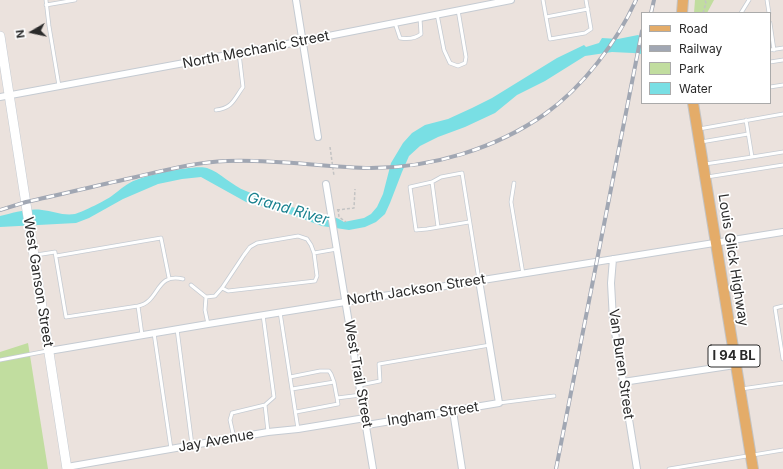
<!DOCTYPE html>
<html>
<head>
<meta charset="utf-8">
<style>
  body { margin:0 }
  #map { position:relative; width:783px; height:469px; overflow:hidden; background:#ebe2dd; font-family:Inter,sans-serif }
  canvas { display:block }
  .legend { position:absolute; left:641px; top:12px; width:130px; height:92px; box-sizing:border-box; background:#fff; border:1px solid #aaa; margin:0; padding:5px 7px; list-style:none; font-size:12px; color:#2a2a2a }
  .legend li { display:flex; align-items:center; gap:8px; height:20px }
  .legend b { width:20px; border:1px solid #aaa }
  .north { position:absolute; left:12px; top:12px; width:40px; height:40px; -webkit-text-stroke:3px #fff; paint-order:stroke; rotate:261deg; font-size:11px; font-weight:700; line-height:16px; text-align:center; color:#2a2a2a }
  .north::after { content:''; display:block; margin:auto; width:14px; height:18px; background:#2a2a2a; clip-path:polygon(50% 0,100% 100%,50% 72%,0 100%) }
</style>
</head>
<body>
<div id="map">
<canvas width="783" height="469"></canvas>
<ul class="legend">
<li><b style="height:5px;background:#e4ac69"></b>Road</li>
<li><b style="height:5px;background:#a1a7b3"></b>Railway</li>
<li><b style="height:11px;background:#c1dd9f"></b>Park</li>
<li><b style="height:11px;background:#79dfe4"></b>Water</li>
</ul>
<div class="north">N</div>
</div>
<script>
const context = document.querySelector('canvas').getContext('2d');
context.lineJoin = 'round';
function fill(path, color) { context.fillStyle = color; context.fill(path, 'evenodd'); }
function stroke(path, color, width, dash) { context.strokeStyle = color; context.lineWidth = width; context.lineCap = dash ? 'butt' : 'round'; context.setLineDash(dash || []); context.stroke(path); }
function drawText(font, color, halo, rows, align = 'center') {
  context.font = font + ' Inter,sans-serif'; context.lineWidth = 3.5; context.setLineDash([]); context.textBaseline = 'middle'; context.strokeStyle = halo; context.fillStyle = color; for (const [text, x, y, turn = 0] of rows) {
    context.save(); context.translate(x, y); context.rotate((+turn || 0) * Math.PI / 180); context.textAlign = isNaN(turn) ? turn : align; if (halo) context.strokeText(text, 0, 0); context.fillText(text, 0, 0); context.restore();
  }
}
fill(new Path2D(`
  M 695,0 L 714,0 L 707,13 L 694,13 Z
  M 28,343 L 48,469 L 0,469 L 0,352 Z`), '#c1dd9f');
fill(new Path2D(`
  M 638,35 L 642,37 L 642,54 L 633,53 L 612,52 L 585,56 L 545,81 L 517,95 L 495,113 L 465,127 L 438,137 L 420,146 L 409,156 L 402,172 L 390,203 L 385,214 L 376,222 L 365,227 L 349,230 L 322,226 L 276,209 L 246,202 L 201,177 L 182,179 L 158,184 L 123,199 L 89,218 L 76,223 L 0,227 L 0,216 C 13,213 28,208 42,210 C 53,211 63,216 75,214 C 82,212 107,200 113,195 C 120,190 127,183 136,180 C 147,175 197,164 207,168 C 220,172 232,186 246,191 C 266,200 291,207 313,213 C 323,215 336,216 344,222 L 364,218 L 371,214 L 377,207 L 383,194 L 391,163 L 403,143 L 412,133 L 425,125 L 448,119 L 472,108 L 492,98 L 557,58 L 584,45 L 586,47 L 599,43 L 602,38 L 618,39 Z`), '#79dfe4');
const lane = new Path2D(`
  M 46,0 L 49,26 L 59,86
  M 543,0 L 546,17
  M 586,0 L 591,29 L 585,33 L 550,39 L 546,17 L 588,9
  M 767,0 L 769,13
  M 46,5 L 75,0
  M 741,13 L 749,0
  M 437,14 L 444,50 L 450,63 L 458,66 L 465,63 L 466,57 L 458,10
  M 395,23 L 400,38 C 407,39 415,39 421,34 L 420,18
  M 770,23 L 774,50
  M 770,50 L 783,48
  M 770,62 L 783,60
  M 770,87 L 783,85
  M 216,110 C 233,108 234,99 243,87 L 239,53
  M 699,129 L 783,114
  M 701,142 L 748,134
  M 752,157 L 783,152
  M 705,164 L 752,157 L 746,120
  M 707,177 L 783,165
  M 432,182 L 438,227
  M 514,183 L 511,202 L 523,274
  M 469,222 L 427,229 L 416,230 L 410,187 L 432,182 L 441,177 L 462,173 L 479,280
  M 36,255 L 55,252 L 66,317 L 138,306 L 142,335
  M 56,256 L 161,238 L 169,278
  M 191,285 L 206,297 L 215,296 L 222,288 L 244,255 L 250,247 L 257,243 L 298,236 L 307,239 L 311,245 L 314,253 L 337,249
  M 222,288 L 228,291 L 315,281 L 317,276 L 314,253
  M 206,297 L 205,310 L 208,324
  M 138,306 C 160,302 155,272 183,279
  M 783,306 L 775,308 L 783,359
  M 280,312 L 298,429
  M 263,315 L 274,397 L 265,405 L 268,432
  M 177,329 L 192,445
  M 154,333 L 171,449
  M 0,360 L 47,351
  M 290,377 L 320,371 L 329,371 L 331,374 L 334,382
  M 360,385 L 380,381 L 379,364 L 490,345
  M 292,389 L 334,382 L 337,398
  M 741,389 L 783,383
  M 499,403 L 554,396
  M 296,412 L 338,404 L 337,398 L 361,395
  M 234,438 L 230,420 L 232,413 L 265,405
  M 669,469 L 783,450`);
const street = new Path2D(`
  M 296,0 L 318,137
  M 0,97 L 303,41 L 511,0
  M 326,184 L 373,469
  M 613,259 L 611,283 L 613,320 L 637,469
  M 49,351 L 208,324 L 783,232
  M 623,382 L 735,365
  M 453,411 L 462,469
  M 367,425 L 499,403 L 479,280
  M 67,467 L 268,432 L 298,429 L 365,418`);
const secondary = new Path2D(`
  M 0,36 L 67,469`);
const primary = new Path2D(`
  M 682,13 L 683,0
  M 693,103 L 753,469`);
stroke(lane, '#c5cbd2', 4.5);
stroke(street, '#c5cbd2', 8);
stroke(secondary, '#c5cbd2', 10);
stroke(primary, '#c3c3c3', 12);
stroke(new Path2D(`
  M 703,13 L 706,3 L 705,0
  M 330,147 L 334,176
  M 338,209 L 339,217 L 346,222
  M 337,210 L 354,208 L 355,189`), '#c3c3c3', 1.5, [3, 2]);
stroke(lane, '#fff', 3);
stroke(street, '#fff', 6);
stroke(secondary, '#fff', 9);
stroke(primary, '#e4ac69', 10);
const rail = new Path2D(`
  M 651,13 L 654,0
  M 0,210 L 26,202 C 63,194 99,185 136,177 C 166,170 196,162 227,161 C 275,159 323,167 371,168 C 431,168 495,149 545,114 C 583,87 617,42 636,0
  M 556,469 L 642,31`);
stroke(rail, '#a1a7b3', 4);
stroke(rail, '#fff', 2.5, [8]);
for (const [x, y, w] of [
  [734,356,52]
]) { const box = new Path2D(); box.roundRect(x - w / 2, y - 11, w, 22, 3); context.fillStyle = '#fff'; context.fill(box); stroke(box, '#2a2a2a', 1); }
drawText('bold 13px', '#2a2a2a', null, [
  ["I 94 BL",734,356]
]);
drawText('14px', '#2a2a2a', '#fff', [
  ["North Mechanic Street",256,50,-11],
  ["Louis Glick Highway",733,260,81],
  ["West Ganson Street",38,282,81],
  ["North Jackson Street",416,290,-9],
  ["Van Buren Street",621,364,82],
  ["West Trail Street",358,374,80],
  ["Ingham Street",433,414,-9],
  ["Jay Avenue",216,441,-10]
]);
drawText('italic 15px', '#19818f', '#fff', [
  ["Grand River",288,209,16]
]);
</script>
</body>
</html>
